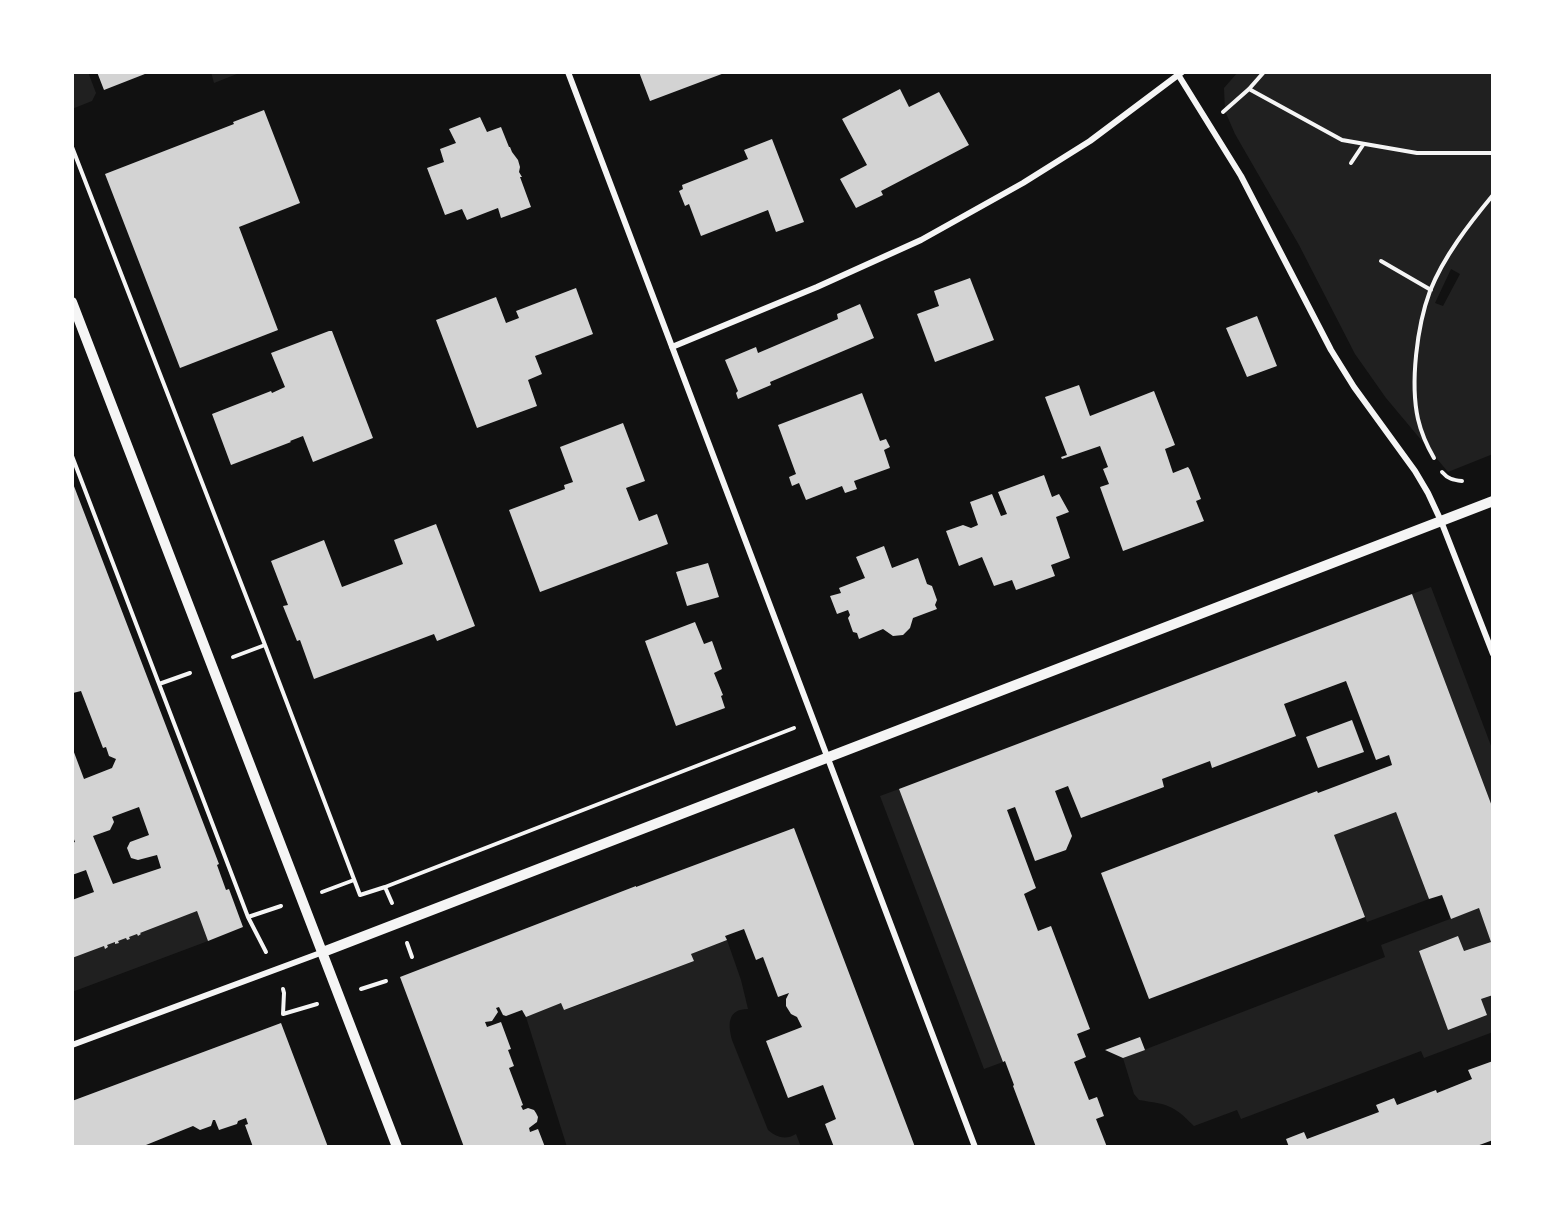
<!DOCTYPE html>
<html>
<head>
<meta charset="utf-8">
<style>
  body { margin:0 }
  #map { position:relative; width:1565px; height:1219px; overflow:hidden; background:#111; font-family:"Golos Text",sans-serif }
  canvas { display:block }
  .frame { position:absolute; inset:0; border:74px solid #fff; pointer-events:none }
</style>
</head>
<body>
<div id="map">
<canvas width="1565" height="1219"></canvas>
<div class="frame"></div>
</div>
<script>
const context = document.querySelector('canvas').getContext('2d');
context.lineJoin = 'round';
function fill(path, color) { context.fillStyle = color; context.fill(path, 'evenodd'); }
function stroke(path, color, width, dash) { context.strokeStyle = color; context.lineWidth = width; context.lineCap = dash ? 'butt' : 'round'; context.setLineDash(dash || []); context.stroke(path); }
fill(new Path2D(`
  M 72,72 L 88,72 L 96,93 L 92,101 L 72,109 Z
  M 211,72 L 242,72 L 214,83 Z
  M 1238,72 L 1493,72 L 1493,454 L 1448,472 L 1386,398 L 1355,354 L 1299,245 L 1235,134 L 1225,111 L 1224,88 ZM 1451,269 L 1460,274 L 1443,306 L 1435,303 Z
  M 1431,587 L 1493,751 L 1493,809 L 1412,594 Z
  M 899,789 L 1003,1062 L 984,1069 L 880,796 Z
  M 1396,812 L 1429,899 L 1367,922 L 1334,835 Z
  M 1479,908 L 1491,942 L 1464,951 L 1458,936 L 1419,951 L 1448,1030 L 1481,999 L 1493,995 L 1493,1032 L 1424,1058 L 1421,1051 L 1241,1119 L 1237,1110 L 1194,1126 C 1172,1104 1169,1105 1139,1100 L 1134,1094 L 1123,1058 L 1385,957 L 1381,945 Z
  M 197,911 L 208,941 L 72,992 L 72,958 L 104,946 L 105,948 L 107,945 L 115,942 L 116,944 L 118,941 L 126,938 L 127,940 L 130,939 L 129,937 L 137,934 L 138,936 L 141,934 L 140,933 Z
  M 727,940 L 741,980 L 748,1009 C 727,1009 728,1025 732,1040 L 768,1130 C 777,1138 786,1140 796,1134 L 801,1147 L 567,1147 L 526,1017 L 561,1003 L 564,1010 L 579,1005 L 694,961 L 691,954 Z`), '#202020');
fill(new Path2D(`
  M 97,72 L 150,72 L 104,90 Z
  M 639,72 L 727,72 L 650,101 Z
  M 900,89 L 909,107 L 939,92 L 969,145 L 881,191 L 883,195 L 856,208 L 840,179 L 867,165 L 842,119 Z
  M 264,110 L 300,203 L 239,227 L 278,330 L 180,368 L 105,174 L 234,124 L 233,122 Z
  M 480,117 L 487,132 L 501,127 L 509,147 L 510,147 L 512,152 L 518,160 L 520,167 L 519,172 L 522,177 L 520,177 L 531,207 L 501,218 L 498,208 L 467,220 L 462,209 L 445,215 L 427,168 L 444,162 L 440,149 L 456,143 L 449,129 Z
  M 772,139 L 804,222 L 776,232 L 768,210 L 701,236 L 689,204 L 685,206 L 679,191 L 683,189 L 682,185 L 748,159 L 744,150 Z
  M 970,278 L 994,340 L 935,362 L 917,314 L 939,306 L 934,291 Z
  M 576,288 L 593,334 L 535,356 L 542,374 L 528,380 L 537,406 L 477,428 L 436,320 L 496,297 L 506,323 L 519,318 L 516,311 Z
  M 860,304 L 874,338 L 770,382 L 771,385 L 738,399 L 736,393 L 738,391 L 725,360 L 756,347 L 758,353 L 838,319 L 837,314 Z
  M 1257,316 L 1277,366 L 1247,377 L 1226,328 Z
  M 329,331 L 332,331 L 373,438 L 313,462 L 303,436 L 290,441 L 291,442 L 231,465 L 212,414 L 271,391 L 272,393 L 285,387 L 271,353 Z
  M 1079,385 L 1090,416 L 1154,391 L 1175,445 L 1165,449 L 1173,473 L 1188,467 L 1190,470 L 1201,499 L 1196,501 L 1204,521 L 1123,551 L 1100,487 L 1109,484 L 1103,469 L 1108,467 L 1100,446 L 1062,459 L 1061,457 L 1067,455 L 1045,397 Z
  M 862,393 L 880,441 L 886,439 L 890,447 L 884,450 L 890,468 L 854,481 L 857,489 L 845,493 L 842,486 L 806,500 L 799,483 L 792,486 L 789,477 L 796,474 L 778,425 Z
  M 623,423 L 645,481 L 626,488 L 639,521 L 657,514 L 668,544 L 540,592 L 509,510 L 565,489 L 564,485 L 573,482 L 560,447 Z
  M 1044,475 L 1052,497 L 1059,494 L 1069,512 L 1056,517 L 1070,558 L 1051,565 L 1055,576 L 1016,590 L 1012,580 L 994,586 L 982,557 L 959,566 L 946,531 L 963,525 L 971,528 L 978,525 L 970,502 L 992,494 L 1001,516 L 1007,514 L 998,492 Z
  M 72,481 L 219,864 L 217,865 L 226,890 L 229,889 L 243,927 L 208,941 L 197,911 L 140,933 L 141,934 L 138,936 L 137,934 L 129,937 L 130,939 L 127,940 L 126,938 L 118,941 L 119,943 L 115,944 L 115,942 L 107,945 L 108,947 L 105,949 L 104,946 L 72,958 L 72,900 L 94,892 L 86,870 L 72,875 L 72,843 L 75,842 L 72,834 L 72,747 L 84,779 L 112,768 L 116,759 L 109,756 L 106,747 L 103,748 L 81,691 L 73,693 L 72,691 L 72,665 L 74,664 L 72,659 ZM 139,807 L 149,835 L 130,842 L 127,848 L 131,858 L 138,860 L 157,855 L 161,868 L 113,884 L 93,836 L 110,830 L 114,822 L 112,817 Z
  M 436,524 L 475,626 L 437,641 L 434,634 L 314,679 L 300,640 L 297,641 L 283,606 L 288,605 L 271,561 L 324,540 L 342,587 L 403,564 L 394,540 Z
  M 884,546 L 892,568 L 918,558 L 927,584 L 932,586 L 937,600 L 935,605 L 937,609 L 913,618 L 910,628 L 903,635 L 893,636 L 883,629 L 859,639 L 857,633 L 853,632 L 848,618 L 850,615 L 848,610 L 837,614 L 830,596 L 841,593 L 839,588 L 865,578 L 856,557 Z
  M 708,563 L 719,597 L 687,606 L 676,572 Z
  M 1412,594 L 1493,809 L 1493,995 L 1481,999 L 1487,1015 L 1448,1030 L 1419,951 L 1458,936 L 1464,951 L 1491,942 L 1479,908 L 1451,919 L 1442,895 L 1429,899 L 1396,812 L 1334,835 L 1365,917 L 1149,999 L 1101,873 L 1317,791 L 1318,793 L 1392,765 L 1389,755 L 1376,760 L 1346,681 L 1284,704 L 1296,736 L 1212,768 L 1210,761 L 1162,779 L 1164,787 L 1081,818 L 1068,786 L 1055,791 L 1072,836 L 1066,850 L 1035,861 L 1015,807 L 1007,810 L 1036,888 L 1024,894 L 1038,931 L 1051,926 L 1090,1029 L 1077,1034 L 1086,1057 L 1074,1062 L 1089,1100 L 1097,1097 L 1104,1116 L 1096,1119 L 1107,1147 L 1036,1147 L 1013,1086 L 1014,1085 L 1005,1061 L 1003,1062 L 899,789 Z
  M 695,622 L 704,644 L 712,641 L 722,669 L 714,673 L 723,695 L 721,696 L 725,708 L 676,726 L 645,641 Z
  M 1352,720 L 1364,752 L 1318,768 L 1306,737 Z
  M 794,828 L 915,1147 L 834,1147 L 825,1124 L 836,1119 L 823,1085 L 788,1098 L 766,1041 L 802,1027 L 797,1017 L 791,1014 L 786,1006 L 786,999 L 789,993 L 778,997 L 763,957 L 756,960 L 744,929 L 725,936 L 727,940 L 691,954 L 694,961 L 564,1010 L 561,1003 L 526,1017 L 522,1010 L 506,1016 L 503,1015 L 499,1007 L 496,1008 L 498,1012 L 492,1021 L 485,1022 L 487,1027 L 501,1022 L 511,1049 L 508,1050 L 514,1066 L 509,1068 L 523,1105 L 521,1106 L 523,1110 L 528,1108 L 534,1110 L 536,1113 L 538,1117 L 537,1122 L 529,1128 L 530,1132 L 538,1129 L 545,1147 L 464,1147 L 400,977 L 636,886 L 636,887 Z
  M 281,1023 L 328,1147 L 253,1147 L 245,1125 L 248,1124 L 246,1118 L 238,1121 L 237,1124 L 219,1130 L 215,1120 L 213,1120 L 211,1126 L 200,1130 L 193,1126 L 146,1145 L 145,1147 L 72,1147 L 72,1101 Z
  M 1140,1037 L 1145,1050 L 1123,1058 L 1105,1050 Z
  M 1493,1061 L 1493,1140 L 1474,1147 L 1289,1147 L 1286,1139 L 1304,1132 L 1307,1139 L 1379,1112 L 1376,1105 L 1394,1098 L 1397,1105 L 1436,1090 L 1437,1093 L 1472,1079 L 1468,1070 Z`), '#d3d3d3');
stroke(new Path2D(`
  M 1249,89 L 1342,140 L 1417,153 L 1493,153
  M 1223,112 L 1249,89 L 1264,72
  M 72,147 L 265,645 L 360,895 L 385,887 L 794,728
  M 1351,163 L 1363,145
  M 1381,261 L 1431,290
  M 72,456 L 248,917 L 266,952
  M 1434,458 C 1427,446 1421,432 1418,419 C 1410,383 1417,326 1430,291 C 1444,256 1469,224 1493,195
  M 1442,472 C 1448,479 1453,480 1462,481
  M 233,657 L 265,645
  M 159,684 L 190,673
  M 385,887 L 392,903
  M 322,892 L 354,880
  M 248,917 L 281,906
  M 407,943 L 412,957
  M 283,989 L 284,993 L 283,1014 L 317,1004
  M 361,989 L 386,981`), '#f5f5f5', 4);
stroke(new Path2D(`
  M 568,72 L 975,1147
  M 1179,76 L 1241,176 L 1331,350 L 1354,387 L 1415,471 L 1428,493 L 1441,521 L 1493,654
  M 672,347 L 817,287 L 921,240 L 1023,183 L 1090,141 L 1182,72
  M 72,1045 L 323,952`), '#f5f5f5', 6);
stroke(new Path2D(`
  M 72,302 L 397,1147
  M 323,952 C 714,804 1102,649 1493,501`), '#f5f5f5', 10);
</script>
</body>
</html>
